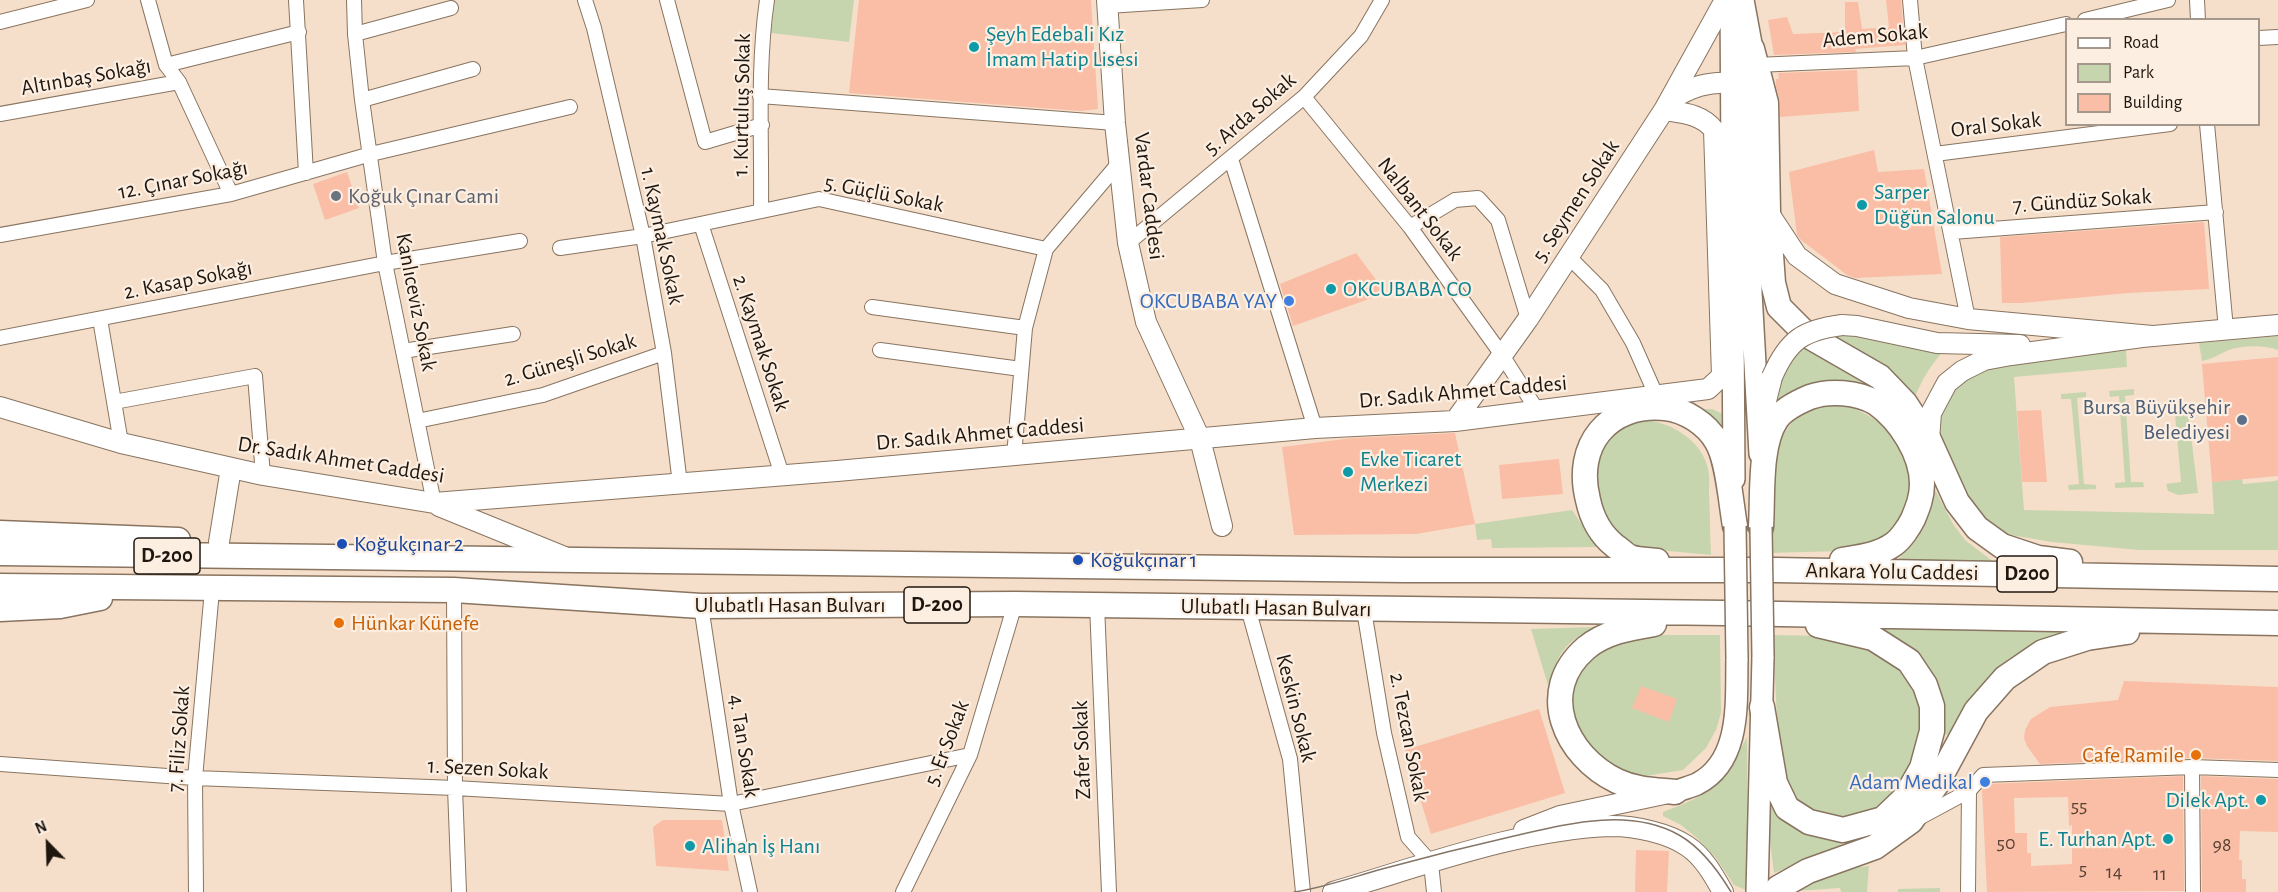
<!DOCTYPE html>
<html>
<head>
<meta charset="utf-8">
<style>
  body { margin:0 }
  #map { position:relative; width:2278px; height:892px; overflow:hidden; background:#f6dfca; font-family:"Alegreya Sans",sans-serif }
  canvas { display:block }
  .legend { position:absolute; left:2065px; top:18px; width:195px; height:108px; box-sizing:border-box; background:#fceee1; border:2px solid #a4988d; margin:0; padding:8px 10px; list-style:none; font-size:18px; color:#1f170f }
  .legend li { display:flex; align-items:center; gap:12px; height:30px }
  .legend b { width:30px; border:2px solid #a4988d }
  .north { position:absolute; left:18px; top:814px; width:60px; height:60px; -webkit-text-stroke:4px #fceee1; paint-order:stroke; rotate:337deg; font-size:16px; font-weight:700; line-height:24px; text-align:center; color:#1f170f }
  .north::after { content:''; display:block; margin:auto; width:21px; height:27px; background:#1f170f; clip-path:polygon(50% 0,100% 100%,50% 72%,0 100%) }
</style>
</head>
<body>
<div id="map">
<canvas width="2278" height="892"></canvas>
<ul class="legend">
<li><b style="height:8px;background:#fff"></b>Road</li>
<li><b style="height:16px;background:#c7d5ae"></b>Park</li>
<li><b style="height:16px;background:#f9bea5"></b>Building</li>
</ul>
<div class="north">N</div>
</div>
<script>
const context = document.querySelector('canvas').getContext('2d');
context.lineJoin = 'round';
function fill(path, color) { context.fillStyle = color; context.fill(path, 'evenodd'); }
function stroke(path, color, width, dash) { context.strokeStyle = color; context.lineWidth = width; context.lineCap = dash ? 'butt' : 'round'; context.setLineDash(dash || []); context.stroke(path); }
function drawText(font, color, halo, rows, align = 'center') {
  context.font = font + ' "Alegreya Sans",sans-serif'; context.lineWidth = 4.5; context.setLineDash([]); context.textBaseline = 'middle'; context.strokeStyle = halo; context.fillStyle = color; for (const [text, x, y, turn = 0] of rows) {
    context.save(); context.translate(x, y); context.rotate((+turn || 0) * Math.PI / 180); context.textAlign = isNaN(turn) ? turn : align; if (halo) context.strokeText(text, 0, 0); context.fillText(text, 0, 0); context.restore();
  }
}
fill(new Path2D(`
  M 775,0 L 854,0 L 849,42 L 771,33 Z
  M 1818,328 L 1951,343 C 1933,361 1922,378 1913,402 Z
  M 2278,336 L 2278,350 C 2264,345 2244,345 2229,350 C 2219,354 2213,359 2202,361 L 2199,343 Z
  M 1802,341 L 1864,384 C 1834,383 1807,378 1783,399 L 1776,399 L 1778,384 Z
  M 2126,350 L 2127,367 L 2014,377 L 2024,510 L 2214,514 L 2212,482 L 2242,479 L 2243,484 L 2276,481 L 2278,479 L 2278,550 L 2139,550 L 2052,542 L 1999,533 L 1970,504 L 1938,440 L 1937,410 L 1948,394 L 1972,373 L 1994,360 Z
  M 2134,389 L 2134,395 L 2125,396 L 2131,482 L 2143,482 L 2144,487 L 2115,488 L 2115,483 L 2125,482 L 2119,396 L 2110,397 L 2109,391 Z
  M 2086,392 L 2086,397 L 2077,398 L 2084,484 L 2096,485 L 2096,489 L 2069,490 L 2068,485 L 2079,484 L 2071,399 L 2061,399 L 2061,394 Z
  M 1832,405 L 1852,407 L 1869,416 L 1885,426 L 1898,442 L 1908,466 L 1911,486 L 1908,506 L 1899,525 L 1887,537 L 1843,551 L 1769,553 L 1774,448 L 1795,418 L 1810,409 Z
  M 1701,409 L 1712,409 L 1723,414 L 1722,435 Z
  M 2188,411 L 2198,493 L 2178,495 L 2168,491 L 2166,484 L 2181,482 L 2175,414 Z
  M 1646,420 C 1673,423 1702,441 1708,469 C 1710,477 1709,486 1709,493 C 1710,514 1710,534 1711,555 L 1637,548 L 1609,526 L 1591,487 L 1593,466 L 1610,437 L 1625,426 Z
  M 1932,484 L 1953,524 L 1965,540 L 1995,563 L 1892,565 C 1920,540 1932,523 1932,484 Z
  M 1572,510 L 1597,547 L 1492,548 L 1491,539 L 1477,540 L 1475,524 Z
  M 1595,627 C 1564,643 1559,652 1548,685 L 1531,629 Z
  M 1877,627 L 2079,629 C 2044,639 2007,652 1983,683 C 1971,698 1963,718 1954,736 L 1943,734 Z
  M 1643,635 L 1720,635 L 1721,713 L 1716,730 L 1706,748 L 1683,770 L 1639,777 L 1618,771 L 1586,743 L 1574,722 L 1570,699 L 1576,675 L 1602,645 Z
  M 1773,635 L 1822,636 L 1886,653 L 1921,691 L 1925,732 L 1903,783 L 1880,805 L 1860,816 L 1838,817 L 1815,811 L 1798,803 L 1788,788 L 1779,764 Z
  M 1747,737 L 1748,891 L 1734,885 L 1716,858 L 1697,838 L 1681,825 L 1663,816 L 1663,812 C 1713,794 1723,783 1747,737 Z
  M 1770,796 L 1841,837 L 1841,846 L 1774,873 L 1770,841 Z
  M 1869,866 L 1867,892 L 1841,892 L 1840,888 L 1781,892 L 1844,869 Z
  M 1940,888 L 1940,892 L 1898,892 L 1898,889 Z`), '#c7d5ae');
fill(new Path2D(`
  M 859,0 L 1091,0 L 1098,109 L 1080,111 L 849,93 Z
  M 1886,0 L 1901,0 L 1905,45 L 1855,49 L 1856,52 L 1774,55 L 1768,20 L 1787,17 L 1793,34 L 1845,32 L 1845,2 L 1858,2 L 1862,29 L 1889,27 Z
  M 1857,70 L 1859,111 L 1780,117 L 1780,102 L 1776,86 L 1776,79 L 1779,79 L 1778,73 Z
  M 1874,150 L 1878,172 L 1924,169 L 1942,274 L 1855,278 L 1847,275 L 1801,240 L 1797,235 L 1789,172 Z
  M 347,172 L 359,208 L 325,220 L 313,184 Z
  M 2204,222 L 2209,289 L 2128,293 L 2023,303 L 2002,303 L 2000,237 Z
  M 1356,253 L 1386,293 L 1293,326 L 1280,284 Z
  M 2278,357 L 2278,476 L 2212,482 L 2202,364 Z
  M 2041,410 L 2047,482 L 2022,482 L 2017,411 Z
  M 1455,433 L 1475,524 L 1416,534 L 1294,535 L 1282,447 L 1352,438 Z
  M 1559,459 L 1563,494 L 1502,499 L 1499,465 Z
  M 2124,681 L 2278,687 L 2278,761 L 2192,758 L 2040,764 L 2027,746 L 2024,738 L 2025,730 L 2031,719 L 2050,707 L 2118,700 Z
  M 1641,686 L 1677,699 L 1669,722 L 1632,708 Z
  M 1539,709 L 1565,793 L 1431,834 L 1405,750 Z
  M 2183,776 L 2184,891 L 1987,892 L 1982,790 L 1987,784 ZM 2068,797 L 2069,826 L 2072,825 L 2072,864 L 2031,866 L 2031,853 L 2027,853 L 2027,833 L 2015,833 L 2014,798 Z
  M 2201,776 L 2278,779 L 2278,832 L 2240,831 L 2239,860 L 2242,860 L 2242,879 L 2246,879 L 2246,892 L 2202,892 Z
  M 663,820 L 722,820 L 729,871 L 656,866 L 653,827 Z
  M 1636,850 L 1669,851 L 1667,892 L 1635,892 Z`), '#f9bea5');
const street = new Path2D(`
  M 148,0 L 166,65 L 179,82 L 231,194
  M 296,0 L 306,173
  M 354,0 L 355,34 L 362,100 L 385,263 L 434,503
  M 585,0 L 594,28 L 643,236 L 664,353 L 680,484
  M 667,0 L 705,142 L 762,125
  M 1910,0 L 1915,58 L 1968,319
  M 2197,0 L 2198,20
  M 1107,6 L 1202,0
  M 2085,20 L 2168,0
  M 0,22 L 87,0
  M 355,34 L 451,8
  M 2258,38 L 2278,37
  M 166,65 L 299,32
  M 1756,65 L 1915,58 L 2066,24
  M 760,96 L 1115,123
  M 1304,97 L 1410,227 L 1502,355 L 1537,410
  M 362,100 L 473,69
  M 0,114 L 179,82
  M 2207,124 L 2226,329
  M 1935,154 L 2170,124
  M 1231,159 L 1315,428
  M 761,210 C 762,141 757,68 767,0
  M 701,224 L 782,475
  M 1410,227 L 1455,200 L 1478,198 L 1498,220 L 1528,319
  M 1952,232 L 2216,212
  M 0,235 L 231,194 L 371,154 L 570,107
  M 1128,243 L 1304,97 L 1361,36 L 1382,0
  M 560,248 L 643,236 L 819,199 L 1046,249
  M 1569,257 L 1602,290 L 1633,343 L 1656,395
  M 872,307 L 1025,328
  M 100,319 L 121,443
  M 0,338 L 385,263 L 520,241
  M 880,350 L 1021,369
  M 403,351 L 513,334
  M 114,402 L 255,376 L 263,475
  M 417,421 L 543,395 L 664,353
  M 1014,456 L 1025,328 L 1046,249 L 1119,163
  M 454,590 L 455,788 L 459,892
  M 1097,605 L 1109,892
  M 701,606 L 731,804 L 750,892
  M 1248,608 L 1290,759 L 1303,892
  M 1364,610 L 1384,733 L 1408,837 L 1431,863 L 1434,892
  M 0,764 L 195,778 L 455,788 L 731,804 L 970,755
  M 2192,767 L 2193,892
  M 1917,819 L 1969,791 L 1983,775 L 2192,767 L 2278,770
  M 196,892 L 195,778 L 212,590
  M 903,892 L 970,755 L 1015,604
  M 1968,892 L 1969,791`);
const secondary = new Path2D(`
  M 1107,0 L 1115,123 L 1128,243 L 1146,322 L 1200,439 L 1222,526
  M 1670,100 C 1691,87 1708,81 1732,83
  M 1768,212 L 1797,256 L 1835,284 L 1909,308 L 1968,319 L 2152,336
  M 1842,325 L 1857,326 L 1937,343 L 2020,345
  M 0,407 L 121,443 L 263,475 L 434,503 L 837,471 L 1315,428 L 1455,421 L 1708,389 L 1722,376 L 1714,130 C 1702,114 1683,113 1664,110
  M 1455,421 L 1528,319 L 1664,110 L 1725,0
  M 1761,421 L 1772,377
  M 1929,440 L 1931,413 L 1947,383 L 1962,371 L 1984,360 L 2011,355 L 2142,337 L 2278,325
  M 439,506 L 567,558
  M 219,542 L 231,468
  M 1524,830 L 1560,816 L 1664,794
  M 1333,892 C 1422,866 1519,829 1612,826 C 1635,826 1668,833 1687,846 C 1703,856 1714,876 1723,892`);
const primary = new Path2D(`
  M 1731,0 L 1734,479
  M 1743,0 L 1752,49 L 1751,292 L 1760,454
  M 1675,792 C 1682,789 1690,787 1697,784 C 1742,761 1736,701 1737,659
  M 1757,892 L 1763,657`);
const highway = new Path2D(`
  M 1752,49 L 1766,103 L 1768,212 L 1773,283 L 1779,307 L 1807,335 L 1880,377 L 1905,403 L 1929,440 L 1957,502 L 1977,528 L 2002,546 L 2038,558 L 2070,562
  M 1761,527 C 1763,496 1759,446 1776,420 C 1783,409 1798,402 1810,397 C 1829,390 1858,392 1876,403 C 1900,420 1922,454 1922,484 C 1922,497 1918,507 1913,519 C 1909,527 1901,539 1894,544 C 1879,555 1860,557 1842,560
  M 0,533 L 178,540
  M 0,553 L 1404,570 L 1776,570 L 2278,579
  M 1657,561 C 1649,560 1637,560 1630,557 C 1625,555 1620,549 1615,546 C 1600,534 1592,519 1588,500 C 1574,445 1608,403 1665,408 C 1685,410 1707,424 1717,442 C 1728,460 1731,504 1735,526
  M 0,586 L 454,590 L 701,606 L 1015,604 L 1725,613 L 2278,623
  M 0,609 L 60,606 L 100,598
  M 1654,624 C 1630,628 1605,632 1586,648 C 1536,691 1565,756 1617,781 C 1636,790 1655,790 1675,792
  M 1762,707 L 1775,783 L 1787,808 L 1809,822 L 1843,830 L 1883,819 L 1905,798 L 1922,768 L 1932,731 L 1932,706 L 1925,685 L 1909,661 L 1873,638 L 1818,625
  M 1775,892 L 1778,888 L 1808,871 L 1875,847 L 1911,821 L 1936,785 L 1976,711 L 2005,678 L 2043,652 L 2087,638 L 2127,632`);
stroke(street, '#887460', 16);
stroke(secondary, '#887460', 22);
stroke(primary, '#887460', 24);
stroke(highway, '#887460', 27);
stroke(street, '#fff', 14);
stroke(secondary, '#fff', 20);
stroke(primary, '#fff', 21);
stroke(highway, '#fff', 24);
stroke(new Path2D(`
  M 1294,892 C 1323,888 1353,877 1382,869 C 1426,857 1470,846 1514,836 C 1566,824 1629,807 1679,835 C 1700,847 1719,872 1731,892`), '#847567', 1.5);
const secondaryBridge = new Path2D(`
  M 1772,377 C 1788,340 1803,330 1842,325`);
const primaryBridge = new Path2D(`
  M 1735,526 L 1737,659
  M 1761,527 L 1763,657`);
stroke(secondaryBridge, '#887460', 22, []);
stroke(primaryBridge, '#887460', 24, []);
stroke(secondaryBridge, '#fff', 20);
stroke(primaryBridge, '#fff', 21);
for (const [x, y, r, color] of [
  [974,47,6,"#0f9aa8"],
  [336,196,6,"#6b7280"],
  [1862,205,6,"#0f9aa8"],
  [1331,289,6,"#0f9aa8"],
  [1289,301,6,"#3f7fe0"],
  [2242,420,6,"#5c6f8a"],
  [1348,472,6,"#0f9aa8"],
  [342,544,6,"#1a4fb4"],
  [1078,560,6,"#1a4fb4"],
  [339,623,6,"#e8710a"],
  [2196,755,6,"#e8710a"],
  [1985,782,6,"#3f7fe0"],
  [2261,800,6,"#0f9aa8"],
  [2168,839,6,"#0f9aa8"],
  [690,846,6,"#0f9aa8"]
]) { const dot = new Path2D(); dot.arc(x, y, r, 0, 2 * Math.PI); context.fillStyle = color; context.fill(dot); stroke(dot, '#fceee1', 2); }
drawText('20px', '#564134', null, [
  ["55",2079,806],
  ["50",2006,843],
  ["98",2222,845],
  ["5",2083,869],
  ["14",2114,872],
  ["11",2160,874]
]);
for (const [x, y, w] of [
  [167,556,66],
  [2027,574,60],
  [937,605,66]
]) { const box = new Path2D(); box.roundRect(x - w / 2, y - 18, w, 36, 4.5); context.fillStyle = '#fceee1'; context.fill(box); stroke(box, '#1f170f', 1.5); }
drawText('bold 21px', '#1f170f', null, [
  ["D-200",167,556],
  ["D200",2027,574],
  ["D-200",937,605]
]);
drawText('22px', '#0d838f', '#fceee1', [
  ["Şeyh Edebali Kız",986,34],
  ["İmam Hatip Lisesi",986,59],
  ["Sarper",1874,192],
  ["Düğün Salonu",1874,217],
  ["OKCUBABA CO",1343,289],
  ["Evke Ticaret",1360,459],
  ["Merkezi",1360,484],
  ["Dilek Apt.",2249,800,"right"],
  ["E. Turhan Apt.",2156,839,"right"],
  ["Alihan İş Hanı",702,846]
], 'left');
drawText('22px', '#1f170f', '#fceee1', [
  ["Adem Sokak",1875,36,-5],
  ["Altınbaş Sokağı",86,77,-10],
  ["1. Kurtuluş Sokak",742,105,-89],
  ["5. Arda Sokak",1250,114,-41],
  ["Oral Sokak",1996,125,-7],
  ["12. Çınar Sokağı",183,180,-11],
  ["5. Güçlü Sokak",884,194,11],
  ["Vardar Caddesi",1149,196,83],
  ["5. Seymen Sokak",1576,201,-57],
  ["7. Gündüz Sokak",2082,201,-4],
  ["Nalbant Sokak",1420,209,52],
  ["1. Kaymak Sokak",662,236,78],
  ["2. Kasap Sokağı",188,280,-11],
  ["Kanlıceviz Sokak",416,302,79],
  ["2. Kaymak Sokak",761,343,72],
  ["2. Güneşli Sokak",570,360,-17],
  ["Dr. Sadık Ahmet Caddesi",1463,392,-5],
  ["Dr. Sadık Ahmet Caddesi",980,434,-5],
  ["Dr. Sadık Ahmet Caddesi",341,460,9],
  ["Ankara Yolu Caddesi",1892,572,1],
  ["Ulubatlı Hasan Bulvarı",790,605],
  ["Ulubatlı Hasan Bulvarı",1276,608,1],
  ["Keskin Sokak",1296,708,76],
  ["2. Tezcan Sokak",1409,737,79],
  ["7. Filiz Sokak",179,739,-86],
  ["5. Er Sokak",947,743,-69],
  ["4. Tan Sokak",744,746,81],
  ["Zafer Sokak",1082,750,-92],
  ["1. Sezen Sokak",488,769,3]
]);
drawText('22px', '#5b616d', '#fceee1', [
  ["Koğuk Çınar Cami",348,196]
], 'left');
drawText('22px', '#366cbe', '#fceee1', [
  ["OKCUBABA YAY",1277,301],
  ["Adam Medikal",1973,782]
], 'right');
drawText('22px', '#4e5e75', '#fceee1', [
  ["Bursa Büyükşehir",2230,407],
  ["Belediyesi",2230,432]
], 'right');
drawText('22px', '#164399', '#fceee1', [
  ["Koğukçınar 2",354,544],
  ["Koğukçınar 1",1090,560]
], 'left');
drawText('22px', '#c56008', '#fceee1', [
  ["Hünkar Künefe",351,623],
  ["Cafe Ramile",2184,755,"right"]
], 'left');
</script>
</body>
</html>
